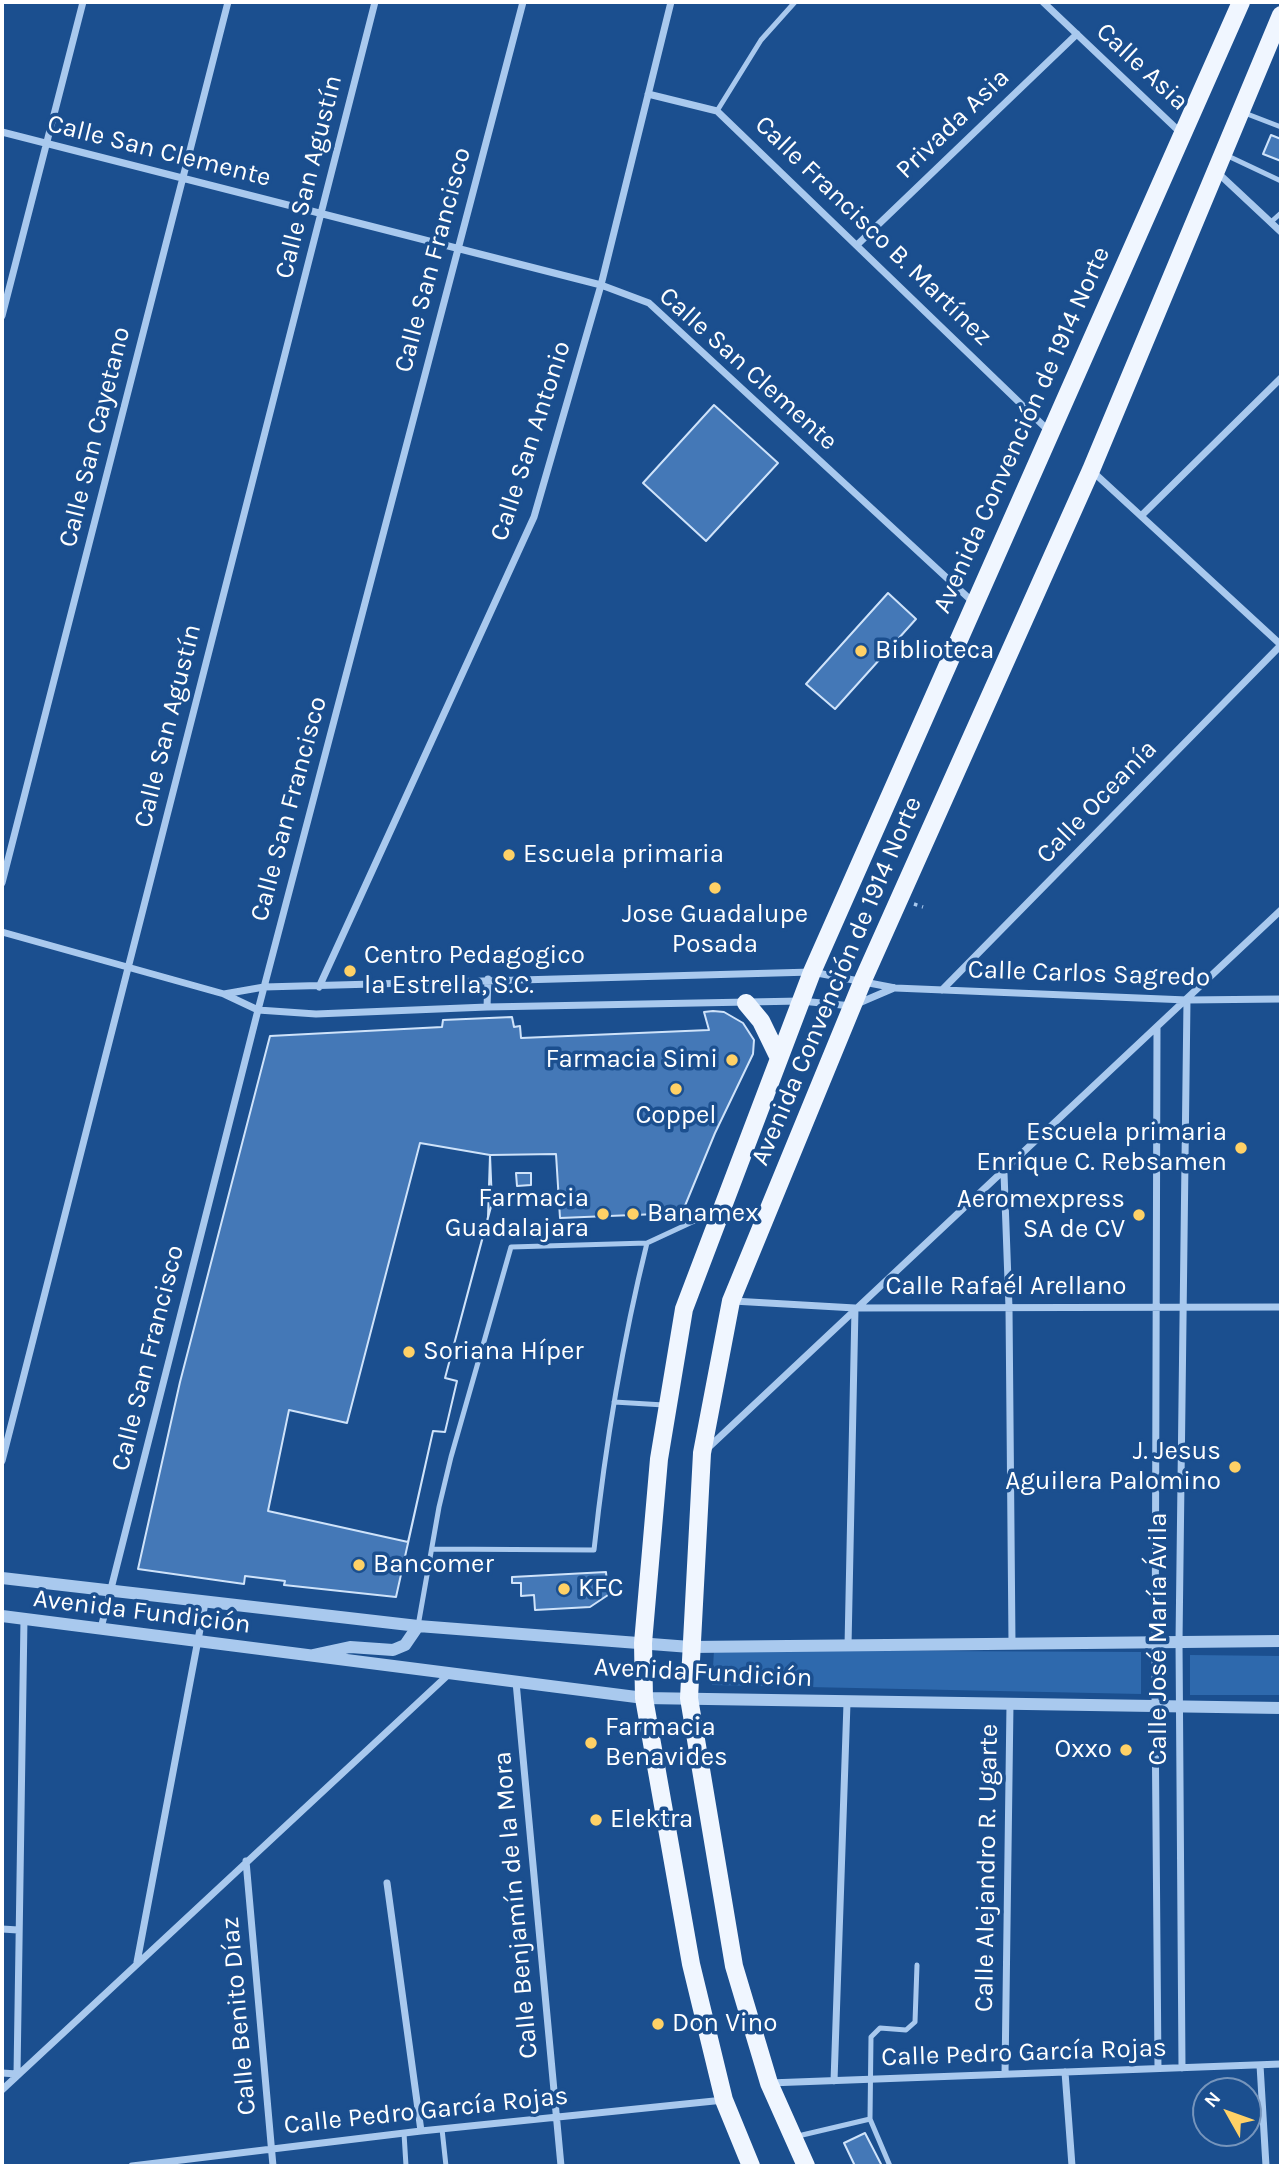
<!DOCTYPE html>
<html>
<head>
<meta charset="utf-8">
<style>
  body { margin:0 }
  #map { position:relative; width:1283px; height:2168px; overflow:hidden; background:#1b4f8f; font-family:Karla,sans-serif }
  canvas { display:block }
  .frame { position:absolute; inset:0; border:4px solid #fff; pointer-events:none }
  .north { position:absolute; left:1192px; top:2077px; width:70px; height:70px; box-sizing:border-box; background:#1b4f8f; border:2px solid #7695bc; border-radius:50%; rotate:310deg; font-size:19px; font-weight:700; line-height:28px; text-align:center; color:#fff }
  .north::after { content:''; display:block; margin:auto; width:24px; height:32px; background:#ffd166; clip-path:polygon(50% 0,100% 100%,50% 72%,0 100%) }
</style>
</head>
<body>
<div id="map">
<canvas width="1283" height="2168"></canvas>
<div class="frame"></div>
<div class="north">N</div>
</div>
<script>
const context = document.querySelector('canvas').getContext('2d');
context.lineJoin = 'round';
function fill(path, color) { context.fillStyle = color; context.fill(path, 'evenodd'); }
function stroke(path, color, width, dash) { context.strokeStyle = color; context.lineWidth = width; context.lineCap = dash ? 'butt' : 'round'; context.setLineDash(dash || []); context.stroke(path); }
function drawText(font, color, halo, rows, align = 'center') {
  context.font = font + ' Karla,sans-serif'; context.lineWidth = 7; context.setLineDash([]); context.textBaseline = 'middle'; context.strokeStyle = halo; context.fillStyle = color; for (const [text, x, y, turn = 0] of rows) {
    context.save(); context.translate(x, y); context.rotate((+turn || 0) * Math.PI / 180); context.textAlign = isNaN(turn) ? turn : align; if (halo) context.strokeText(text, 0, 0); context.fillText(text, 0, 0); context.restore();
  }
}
fill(new Path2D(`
  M 714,1650 L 1141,1652 L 1141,1694 L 712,1685 Z
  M 1190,1655 L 1281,1656 L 1281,1695 L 1190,1695 Z`), '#2e69ad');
const building = new Path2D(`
  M 1271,135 L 1281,139 L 1281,161 L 1263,154 Z
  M 714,405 L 778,463 L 706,541 L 643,483 Z
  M 888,593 L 916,619 L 835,709 L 806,684 Z
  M 713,1011 L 724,1012 L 743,1023 L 754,1040 L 753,1054 L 715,1133 L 682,1213 L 560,1218 L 556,1154 L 490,1155 L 492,1203 L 445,1378 L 457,1381 L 445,1432 L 433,1431 L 396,1597 L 284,1585 L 285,1581 L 245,1576 L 244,1584 L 138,1569 L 180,1382 L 270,1036 L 442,1027 L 443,1020 L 512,1017 L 514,1027 L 520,1026 L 521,1038 L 709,1030 L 704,1012 Z
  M 420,1143 L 490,1155 L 488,1217 L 445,1378 L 457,1381 L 445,1432 L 433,1431 L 408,1542 L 268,1511 L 289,1410 L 347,1423 Z
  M 516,1173 L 531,1173 L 531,1185 L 517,1186 Z
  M 606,1572 L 608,1595 L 590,1607 L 535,1610 L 534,1595 L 521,1596 L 521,1583 L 512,1583 L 512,1577 Z
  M 865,2133 L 882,2166 L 855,2166 L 844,2143 Z`);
fill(building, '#4478b7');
stroke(building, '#cfe3fa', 2);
stroke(new Path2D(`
  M 914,904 L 923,907`), '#a9c9ee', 3.5, [3.5, 5]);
stroke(new Path2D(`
  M 717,111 L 761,40 L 795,2
  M 1242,112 L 1281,127
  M 1228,156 L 1281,181
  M 1271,222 L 1281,213
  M 614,1402 L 664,1405
  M 433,1549 L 594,1550 C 605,1447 622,1344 647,1243
  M 418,1626 L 439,1507 L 451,1457 L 511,1247 L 647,1243 L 716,1211
  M 870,2119 L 871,2037 L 880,2028 L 906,2030 L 915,2022 L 917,1965
  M 442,2129 L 446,2166
  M 404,2133 L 406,2166
  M 798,2136 L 870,2119 L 890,2166`), '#a9c9ee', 5);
stroke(new Path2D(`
  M 1043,2 L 1182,134
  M 648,94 L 717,111 L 1050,432
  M 2,132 L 601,285 L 649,303 L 974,603
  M 1218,173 L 1281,232
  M 858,244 L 1077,34
  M 2,316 L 83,2
  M 1091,470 L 1281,645
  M 1141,516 L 1281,378
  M 2,883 L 228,2
  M 2,932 L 224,994 L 258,1010 L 316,1014 L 487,1007 L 801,1001 L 852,1006 L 894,988
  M 319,987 L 534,517 L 601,285 L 671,2
  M 942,990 L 1281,645
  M 224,994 L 264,987 L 812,972 L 895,988 L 1187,1000 L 1281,999
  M 487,1007 L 488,979
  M 1157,1028 L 1155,1705 L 1158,2068
  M 1004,1173 L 1009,1308 L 1012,1643
  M 733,1301 L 855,1308 L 1281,1307
  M 708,1448 L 1281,910
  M 2,1461 L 375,2
  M 101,1628 L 258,1010 L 523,2
  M 848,1646 L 855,1308
  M 516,1682 L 561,2166
  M 246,1861 L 273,2166
  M 387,1883 L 421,2131
  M 2,1929 L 18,1930
  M 137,1962 L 205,1603
  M 1260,2065 L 1266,2166
  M 1182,2068 L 1179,1641 L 1187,1000
  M 1065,2072 L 1072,2166
  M 2,2073 L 17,2074 L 24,1619
  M 1005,2074 L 1010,1704
  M 834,2081 L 847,1703
  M 769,2083 L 1281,2064
  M 2,2090 L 449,1674
  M 132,2166 L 421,2131 L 724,2100`), '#a9c9ee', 7);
stroke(new Path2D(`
  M 2,1578 L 418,1626 L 690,1647 L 1281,1641
  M 2,1616 L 644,1698 L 1281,1708
  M 313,1655 L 350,1647 L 393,1650 L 405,1645 L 418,1626`), '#a9c9ee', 12);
stroke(new Path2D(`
  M 746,1003 L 761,1021 L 778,1056
  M 751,2166 L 724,2100 L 691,1964 L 644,1698 L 643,1643 L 659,1459 L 684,1309 L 812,972 L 1241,2
  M 806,2166 L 769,2083 L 734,1966 L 689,1698 L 702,1453 L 731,1301 L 863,980 L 1091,470 L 1281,15`), '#f0f6ff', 18);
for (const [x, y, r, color] of [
  [861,651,7,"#ffd166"],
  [509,855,7,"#ffd166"],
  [715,888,7,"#ffd166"],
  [350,971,7,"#ffd166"],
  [732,1060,7,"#ffd166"],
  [676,1089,7,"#ffd166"],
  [1241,1148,7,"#ffd166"],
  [603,1214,7,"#ffd166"],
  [633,1214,7,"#ffd166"],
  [1139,1215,7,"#ffd166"],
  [409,1352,7,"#ffd166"],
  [1235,1467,7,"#ffd166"],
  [359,1565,7,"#ffd166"],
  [564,1589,7,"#ffd166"],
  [591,1743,7,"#ffd166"],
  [1126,1750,7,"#ffd166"],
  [596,1820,7,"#ffd166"],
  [658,2024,7,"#ffd166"]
]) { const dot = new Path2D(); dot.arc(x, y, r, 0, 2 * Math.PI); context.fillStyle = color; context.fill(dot); stroke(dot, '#1b4f8f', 2.5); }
drawText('26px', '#fff', '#1b4f8f', [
  ["Calle Asia",1142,67,43],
  ["Privada Asia",953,124,-44],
  ["Calle San Clemente",159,151,14],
  ["Calle San Agustín",309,177,-76],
  ["Calle Francisco B. Martínez",873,231,44],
  ["Calle San Francisco",433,260,-75],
  ["Calle San Clemente",748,369,42],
  ["Avenida Convención de 1914 Norte",1022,430,-66],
  ["Calle San Cayetano",95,437,-76],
  ["Calle San Antonio",531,441,-72],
  ["Calle San Agustín",168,726,-76],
  ["Calle Oceanía",1097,802,-46],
  ["Calle San Francisco",289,809,-75],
  ["Calle Carlos Sagredo",1089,974,2],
  ["Avenida Convención de 1914 Norte",837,981,-67],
  ["Calle Rafaél Arellano",1006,1287],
  ["Calle San Francisco",148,1358,-76],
  ["Avenida Fundición",142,1612,7],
  ["Calle José María Ávila",1159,1639,-90],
  ["Avenida Fundición",703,1673,3],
  ["Calle Alejandro R. Ugarte",987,1868,-89],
  ["Calle Benjamín de la Mora",516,1905,-95],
  ["Calle Benito Díaz",239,2016,-95],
  ["Calle Pedro García Rojas",1024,2053,-2],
  ["Calle Pedro García Rojas",426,2111,-6]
]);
drawText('26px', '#fff', '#1b4f8f', [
  ["Biblioteca",875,651],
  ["Escuela primaria",523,855],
  ["Jose Guadalupe",715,915,"center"],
  ["Posada",715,945,"center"],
  ["Centro Pedagogico",364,956],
  ["la Estrella, S.C.",364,986],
  ["Farmacia Simi",718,1060,"right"],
  ["Coppel",676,1116,"center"],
  ["Escuela primaria",1227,1133,"right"],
  ["Enrique C. Rebsamen",1227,1163,"right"],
  ["Farmacia",589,1199,"right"],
  ["Guadalajara",589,1229,"right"],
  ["Aeromexpress",1125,1200,"right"],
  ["SA de CV",1125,1230,"right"],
  ["Banamex",647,1214],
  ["Soriana Híper",423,1352],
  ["J. Jesus",1221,1452,"right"],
  ["Aguilera Palomino",1221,1482,"right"],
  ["Bancomer",373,1565],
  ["KFC",578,1589],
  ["Farmacia",605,1728],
  ["Benavides",605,1758],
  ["Oxxo",1112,1750,"right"],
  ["Elektra",610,1820],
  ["Don Vino",672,2024]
], 'left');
</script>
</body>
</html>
